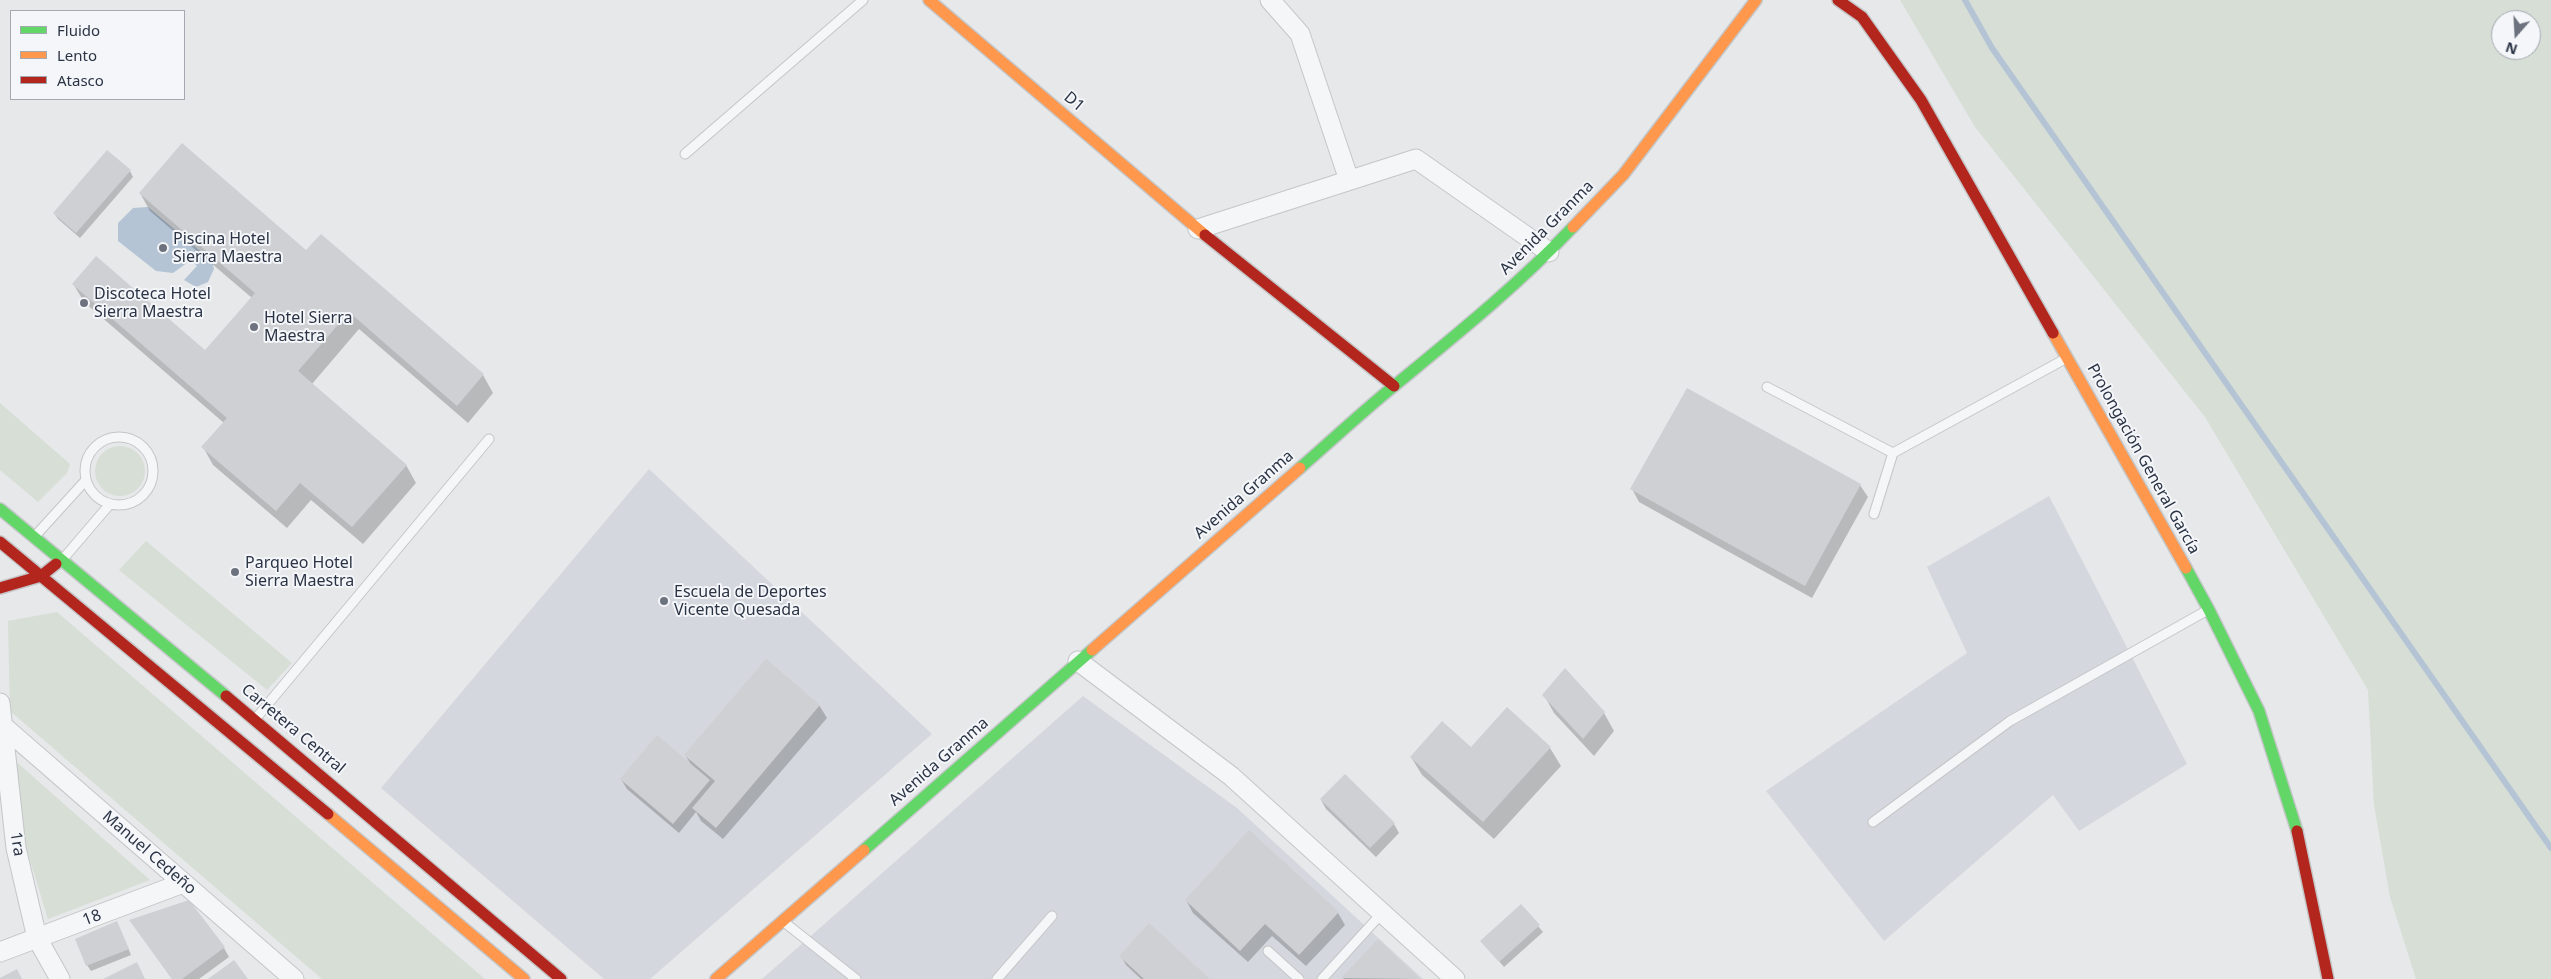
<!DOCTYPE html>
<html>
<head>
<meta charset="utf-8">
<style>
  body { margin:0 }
  #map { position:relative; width:2551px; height:979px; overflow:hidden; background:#e6e8ea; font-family:"Noto Sans",sans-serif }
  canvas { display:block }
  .legend { position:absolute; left:10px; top:10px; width:175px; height:90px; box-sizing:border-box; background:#f4f6f9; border:1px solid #a4a8b1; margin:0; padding:6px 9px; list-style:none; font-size:15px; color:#2b3445 }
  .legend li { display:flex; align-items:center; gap:10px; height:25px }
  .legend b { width:25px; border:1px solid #a4a8b1 }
  .north { position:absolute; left:2491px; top:10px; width:50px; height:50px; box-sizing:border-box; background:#f4f6f9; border:1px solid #a4a8b1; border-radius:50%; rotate:199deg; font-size:14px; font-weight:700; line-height:20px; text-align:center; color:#2b3445 }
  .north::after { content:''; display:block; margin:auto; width:18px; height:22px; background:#6c737f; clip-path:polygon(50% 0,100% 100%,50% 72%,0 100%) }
</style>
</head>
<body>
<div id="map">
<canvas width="2551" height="979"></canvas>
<ul class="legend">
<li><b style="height:6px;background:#63d668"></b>Fluido</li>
<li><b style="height:6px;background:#ff974d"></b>Lento</li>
<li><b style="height:6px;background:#b3261e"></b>Atasco</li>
</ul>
<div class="north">N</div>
</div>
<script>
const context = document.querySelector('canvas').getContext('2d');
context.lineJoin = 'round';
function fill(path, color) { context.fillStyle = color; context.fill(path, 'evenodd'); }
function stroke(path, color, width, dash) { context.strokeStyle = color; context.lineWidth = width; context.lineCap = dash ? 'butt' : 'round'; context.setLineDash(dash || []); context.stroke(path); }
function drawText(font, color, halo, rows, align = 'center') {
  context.font = font + ' "Noto Sans",sans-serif'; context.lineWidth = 4; context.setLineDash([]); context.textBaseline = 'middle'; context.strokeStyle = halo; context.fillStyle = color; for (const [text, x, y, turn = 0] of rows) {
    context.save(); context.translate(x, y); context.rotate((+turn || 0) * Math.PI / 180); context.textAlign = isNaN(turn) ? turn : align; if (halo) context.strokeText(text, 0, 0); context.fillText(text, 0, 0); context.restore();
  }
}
fill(new Path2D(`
  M 649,469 L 932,734 L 650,979 L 604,979 L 381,788 Z
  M 2049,496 L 2187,764 L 2079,831 L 2053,795 L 1884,941 L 1766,791 L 1967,653 L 1927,567 Z
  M 1083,696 L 1237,808 L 1423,979 L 762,979 Z`), '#d4d7dd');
fill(new Path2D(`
  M 1900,0 L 2551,0 L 2551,979 L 2416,979 L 2390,897 L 2374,805 L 2368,690 L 2205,417 L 1975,127 ZM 2501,20 L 2531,20 L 2531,50 L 2501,50 Z
  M 0,403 L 70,464 L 67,473 L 38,502 L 0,470 Z
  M95 471a25 25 0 1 1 50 0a25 25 0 1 1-50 0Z
  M 146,541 L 292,663 L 267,690 L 119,570 Z
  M 57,612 L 485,979 L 322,979 L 10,711 L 8,621 Z
  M 12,758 L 150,880 L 48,919 L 25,844 Z`), '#d6ded6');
fill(new Path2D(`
  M 148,207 L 212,261 L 214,269 L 208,282 L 196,287 L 184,280 L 197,266 L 191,260 L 173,273 L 156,271 L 118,241 L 118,223 L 133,208 Z`), '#b4c4d5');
fill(new Path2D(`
  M 130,171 L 133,177 L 80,238 L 58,219 L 54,213 Z
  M 140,193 L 306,252 L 483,375 L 493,393 L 468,423 L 359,329 L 312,384 L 406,465 L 416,483 L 363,544 L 311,500 L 287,528 L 213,465 L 203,447 L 224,423 L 84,302 L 74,285 L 205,352 L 252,298 L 150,211 Z
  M 1687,389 L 1860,485 L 1868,497 L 1812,598 L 1639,502 L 1632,489 Z
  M 1544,695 L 1604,713 L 1614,731 L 1594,756 L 1554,713 Z
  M 819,705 L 827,718 L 723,839 L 701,821 L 696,812 L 679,833 L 627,789 L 621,779 L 692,766 L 685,755 Z
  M 1507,709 L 1550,748 L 1561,766 L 1494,839 L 1422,775 L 1411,757 L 1471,749 Z
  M 1321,800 L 1394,824 L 1399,833 L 1376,857 L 1326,809 Z
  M 1186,900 L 1338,913 L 1345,925 L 1306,966 L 1272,936 L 1248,962 L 1193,913 Z
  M 1521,906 L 1543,932 L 1504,967 L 1482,941 Z
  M 131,921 L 224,948 L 229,957 L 199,979 L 172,979 Z
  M 120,929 L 131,955 L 91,971 L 87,965 Z
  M 1378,941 L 1419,979 L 1343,979 Z
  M 1121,956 L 1208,979 L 1141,979 L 1126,965 Z`), '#0003');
stroke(new Path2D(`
  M 1965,0 L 1992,48 L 2551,848`), '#b4c4d5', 6);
fill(new Path2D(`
  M 182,143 L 306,250 L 321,234 L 484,374 L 457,406 L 349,312 L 298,371 L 407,465 L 352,527 L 300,483 L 276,511 L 201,447 L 227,418 L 72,284 L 96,256 L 205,350 L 255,293 L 139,193 Z
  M 107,150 L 131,170 L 76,233 L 53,213 Z
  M 1687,388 L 1861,484 L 1805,586 L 1630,489 Z
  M 766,659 L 820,705 L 716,828 L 692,808 L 715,781 L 684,755 Z
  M 1565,668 L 1605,712 L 1583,739 L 1542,695 Z
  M 1507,707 L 1551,747 L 1483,822 L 1410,757 L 1442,721 L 1471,747 Z
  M 657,735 L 710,780 L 673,824 L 620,779 Z
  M 1345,774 L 1395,823 L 1370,848 L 1320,799 Z
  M 1249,830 L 1339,912 L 1299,955 L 1265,924 L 1240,951 L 1185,900 Z
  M 189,900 L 225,947 L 182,979 L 172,979 L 129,920 Z
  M 1521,904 L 1540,925 L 1499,962 L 1480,941 Z
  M 117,921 L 129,949 L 86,966 L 75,939 Z
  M 1149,923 L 1210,979 L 1144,979 L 1119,956 Z
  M 1378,939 L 1420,979 L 1341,978 Z
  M 234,960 L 248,979 L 208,979 Z
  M 137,962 L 145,979 L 103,979 Z
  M 17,969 L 22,979 L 0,979 L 0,978 Z`), '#ced0d3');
const lane = new Path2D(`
  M 685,154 L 863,0
  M 1767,387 L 1893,453
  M85 471a34 34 0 1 1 68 0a34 34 0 1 1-68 0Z
  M 1874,514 L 1893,453 L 2065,359
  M 36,535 L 86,480
  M 63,559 L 110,504
  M 257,717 L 489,439
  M 1873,822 L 2010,721 L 2206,611
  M 784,922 L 856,979
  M 1268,951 L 1299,979
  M 997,979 L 1052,916
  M 1322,979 L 1382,913`);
const street = new Path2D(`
  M 1270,0 L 1300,34 L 1349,180
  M 1198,229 L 1416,159 L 1549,252
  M 1078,661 L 1231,776 L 1455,979
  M 0,703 L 16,848 L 37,938 L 60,979
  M 4,727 L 294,979
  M 0,952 L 183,883`);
const fast = new Path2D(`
  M 1300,468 C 1331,441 1362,412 1394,386 C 1456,335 1517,286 1573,227
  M 0,509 L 226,696
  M 2186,568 L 2209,610 L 2259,711 L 2297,831
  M 864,850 L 1092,650`);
const slow = new Path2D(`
  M 929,0 L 1205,235
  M 1573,227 L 1623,175 L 1756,0
  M 2053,333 L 2186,568
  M 1092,650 L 1300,468
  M 328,814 L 524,979
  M 716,979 L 864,850`);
const jam = new Path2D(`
  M 1838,0 L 1862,17 L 1921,100 L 2053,333
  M 1205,235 L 1394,386
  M 0,542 L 328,814
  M 0,588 L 41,576 L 56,564
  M 226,696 L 561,979
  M 2297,831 L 2328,979`);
stroke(lane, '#c4c6c8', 11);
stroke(street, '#c4c6c8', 21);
stroke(fast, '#c4c6c8', 14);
stroke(slow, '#c4c6c8', 14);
stroke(jam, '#c4c6c8', 14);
stroke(lane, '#f5f6f7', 9);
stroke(street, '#f5f6f7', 19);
stroke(fast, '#63d668', 11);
stroke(slow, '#ff974d', 11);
stroke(jam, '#b3261e', 11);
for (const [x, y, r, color] of [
  [163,248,5,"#6c737f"],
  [84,303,5,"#6c737f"],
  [254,327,5,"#6c737f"],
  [235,572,5,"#6c737f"],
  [664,601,5,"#6c737f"]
]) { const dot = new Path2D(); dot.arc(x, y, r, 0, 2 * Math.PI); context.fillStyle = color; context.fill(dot); stroke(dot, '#f4f6f9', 2); }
drawText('16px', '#2b3445', '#f4f6f9', [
  ["D1",1074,102,40],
  ["Avenida Granma",1547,228,-45],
  ["Prolongación General García",2143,459,61],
  ["Avenida Granma",1244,495,-41],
  ["Carretera Central",293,729,40],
  ["Avenida Granma",939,762,-41],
  ["1ra",17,844,81],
  ["Manuel Cedeño",149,853,41],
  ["18",92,918,-21]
]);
drawText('16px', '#2b3445', '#f4f6f9', [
  ["Piscina Hotel",173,239],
  ["Sierra Maestra",173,257],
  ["Discoteca Hotel",94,294],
  ["Sierra Maestra",94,312],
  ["Hotel Sierra",264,318],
  ["Maestra",264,336],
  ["Parqueo Hotel",245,563],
  ["Sierra Maestra",245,581],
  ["Escuela de Deportes",674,592],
  ["Vicente Quesada",674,610]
], 'left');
</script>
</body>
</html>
